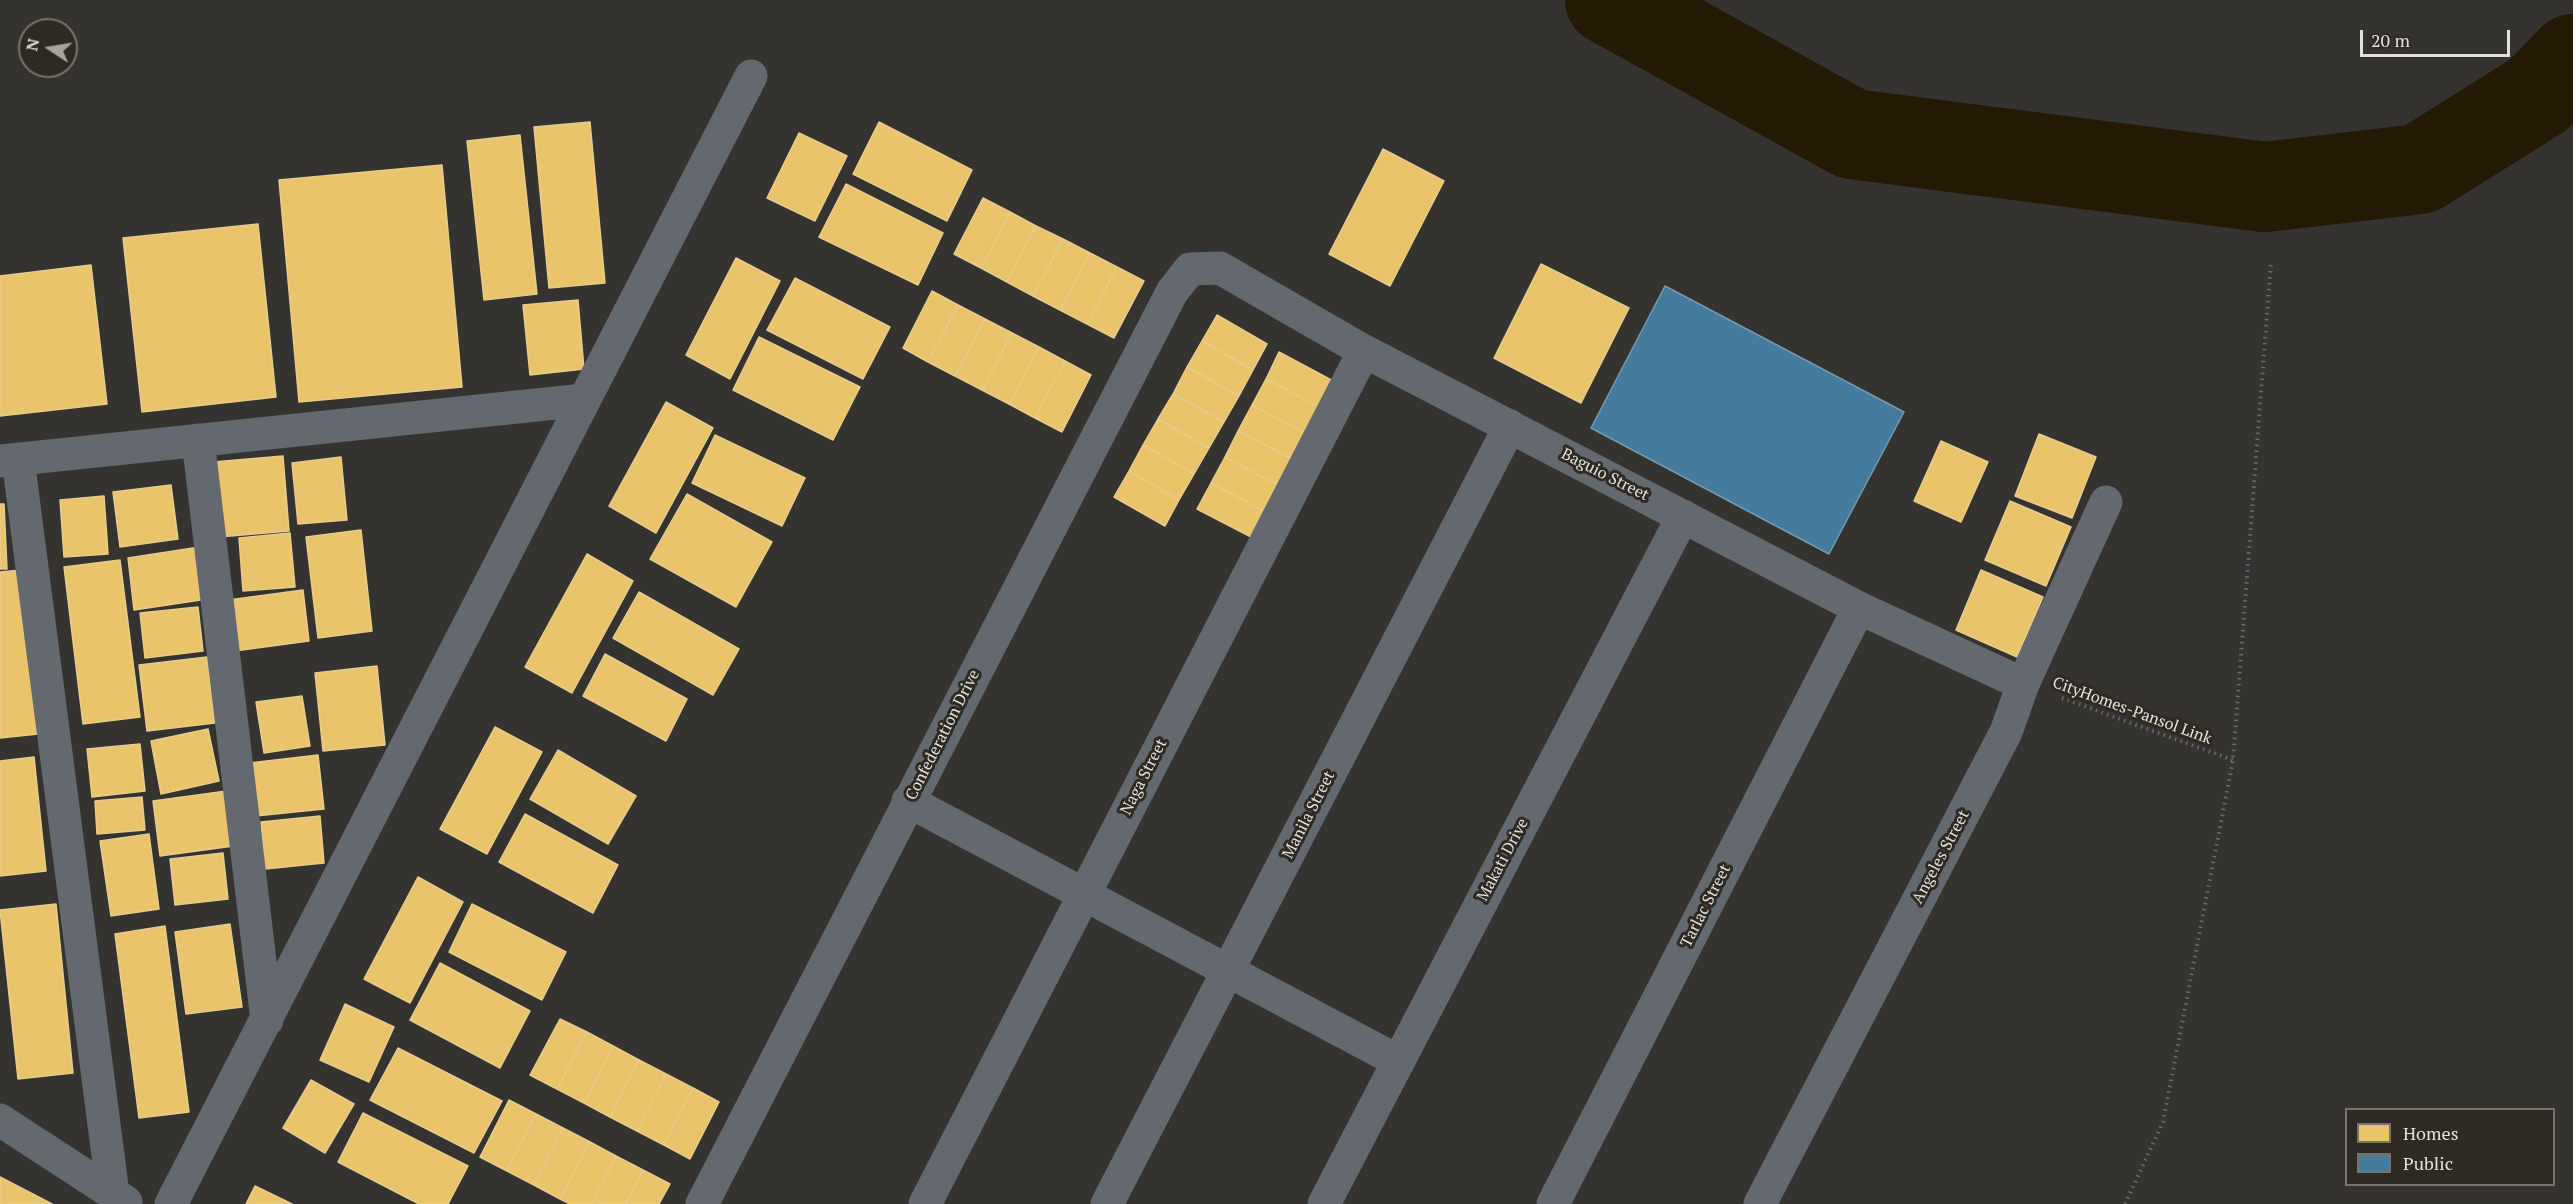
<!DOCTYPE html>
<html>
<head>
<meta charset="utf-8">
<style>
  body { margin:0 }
  #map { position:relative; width:2573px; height:1204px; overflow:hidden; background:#353330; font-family:"PT Serif",serif }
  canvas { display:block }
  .legend { position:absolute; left:2345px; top:1108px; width:210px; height:78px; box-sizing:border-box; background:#2e2a23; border:2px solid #76736d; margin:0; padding:8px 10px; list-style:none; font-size:18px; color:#e3e1dc }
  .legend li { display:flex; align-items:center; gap:12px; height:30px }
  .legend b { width:30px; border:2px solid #76736d }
  .north { position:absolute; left:18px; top:18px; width:60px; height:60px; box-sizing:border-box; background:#2e2a23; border:2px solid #76736d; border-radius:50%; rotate:282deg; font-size:16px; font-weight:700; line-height:24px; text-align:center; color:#e3e1dc }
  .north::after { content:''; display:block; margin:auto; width:21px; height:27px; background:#a6a4a0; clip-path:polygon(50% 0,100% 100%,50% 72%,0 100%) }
  .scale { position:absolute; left:2360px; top:30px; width:150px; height:27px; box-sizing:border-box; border:3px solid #e3e1dc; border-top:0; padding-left:8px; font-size:18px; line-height:21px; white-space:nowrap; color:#e3e1dc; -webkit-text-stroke:4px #2e2a23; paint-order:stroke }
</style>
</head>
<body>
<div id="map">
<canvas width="2573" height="1204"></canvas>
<ul class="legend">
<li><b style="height:16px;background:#e9c46a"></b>Homes</li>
<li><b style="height:16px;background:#457b9d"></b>Public</li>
</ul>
<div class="north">N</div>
<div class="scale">20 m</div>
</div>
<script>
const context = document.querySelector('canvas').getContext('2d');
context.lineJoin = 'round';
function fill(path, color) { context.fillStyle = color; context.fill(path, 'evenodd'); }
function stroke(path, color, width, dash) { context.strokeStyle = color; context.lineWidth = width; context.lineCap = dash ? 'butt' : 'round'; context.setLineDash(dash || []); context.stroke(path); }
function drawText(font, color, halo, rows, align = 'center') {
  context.font = font + ' "PT Serif",serif'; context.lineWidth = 6; context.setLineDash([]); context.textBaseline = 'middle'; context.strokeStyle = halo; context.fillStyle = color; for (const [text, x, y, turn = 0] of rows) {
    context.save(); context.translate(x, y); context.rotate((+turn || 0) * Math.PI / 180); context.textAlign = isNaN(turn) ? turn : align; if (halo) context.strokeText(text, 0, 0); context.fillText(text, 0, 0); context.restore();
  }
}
const homes = new Path2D(`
  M 590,122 L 605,283 L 549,288 L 534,127 Z
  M 879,122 L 972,170 L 947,221 L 853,174 Z
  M 799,133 L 847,156 L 815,221 L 767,198 Z
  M 520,135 L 537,294 L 484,300 L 467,141 Z
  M 1383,149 L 1444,181 L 1390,286 L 1329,254 Z
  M 442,165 L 462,387 L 299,402 L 279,180 Z
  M 846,184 L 943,233 L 918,285 L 819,237 Z
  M 983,198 L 1010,212 L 981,268 L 954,254 Z
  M 1010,212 L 1036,226 L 1007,282 L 981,268 Z
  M 258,224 L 276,397 L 142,412 L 123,238 Z
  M 1036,226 L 1063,239 L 1033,296 L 1007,282 Z
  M 1063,239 L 1090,253 L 1060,310 L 1033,296 Z
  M 1090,253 L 1117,267 L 1087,324 L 1060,310 Z
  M 736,258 L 780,281 L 730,379 L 686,355 Z
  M 1541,264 L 1629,308 L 1581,403 L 1494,358 Z
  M 91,265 L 107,404 L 0,416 L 0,276 Z
  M 1117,267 L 1144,281 L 1114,338 L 1087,324 Z
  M 795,278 L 890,327 L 863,379 L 767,330 Z
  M 932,291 L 958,305 L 928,362 L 903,348 Z
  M 578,300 L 584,369 L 530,375 L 523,305 Z
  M 958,305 L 985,319 L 955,376 L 928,362 Z
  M 1217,315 L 1267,344 L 1253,370 L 1202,341 Z
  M 985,319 L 1012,333 L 982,390 L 955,376 Z
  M 1012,333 L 1039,347 L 1009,404 L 982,390 Z
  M 759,337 L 860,387 L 833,440 L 733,390 Z
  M 1202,341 L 1253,370 L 1239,396 L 1187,367 Z
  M 1039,347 L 1065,361 L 1035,418 L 1009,404 Z
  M 1279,352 L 1335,382 L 1321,408 L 1266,379 Z
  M 1065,361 L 1091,375 L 1062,432 L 1035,418 Z
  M 1187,367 L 1239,396 L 1224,422 L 1173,394 Z
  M 1266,379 L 1321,408 L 1307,434 L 1252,405 Z
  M 1173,394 L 1224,422 L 1209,448 L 1158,419 Z
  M 666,402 L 713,428 L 656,533 L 609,506 Z
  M 1252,405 L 1307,434 L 1294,460 L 1238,431 Z
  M 1158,419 L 1209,448 L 1194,474 L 1143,445 Z
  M 1238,431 L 1294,460 L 1280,486 L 1225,457 Z
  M 2039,434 L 2096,457 L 2072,518 L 2015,496 Z
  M 715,435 L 805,478 L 782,526 L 692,483 Z
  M 1941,441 L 1988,462 L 1961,522 L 1914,501 Z
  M 1143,445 L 1194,474 L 1179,500 L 1129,471 Z
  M 283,456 L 289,531 L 219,537 L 213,462 Z
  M 341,457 L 347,520 L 298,524 L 292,463 Z
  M 1225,457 L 1280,486 L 1266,512 L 1211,483 Z
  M 1129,471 L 1179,500 L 1165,526 L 1114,497 Z
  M 1211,483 L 1266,512 L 1253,538 L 1197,509 Z
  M 171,485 L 178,539 L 120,547 L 113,492 Z
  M 687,494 L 772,542 L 736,607 L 650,559 Z
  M 104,496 L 108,554 L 64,557 L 60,500 Z
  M 2010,501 L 2071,527 L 2046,586 L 1985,560 Z
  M 0,504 L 4,504 L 7,569 L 0,569 Z
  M 361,530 L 372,631 L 318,638 L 306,537 Z
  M 290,533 L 295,587 L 243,591 L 239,538 Z
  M 206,546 L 214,598 L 134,610 L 128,558 Z
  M 587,554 L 633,581 L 572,693 L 525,667 Z
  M 120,560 L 140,717 L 83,724 L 64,567 Z
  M 22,570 L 38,734 L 0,738 L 0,572 Z
  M 1981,570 L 2043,597 L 2017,657 L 1956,630 Z
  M 303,590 L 309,641 L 227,652 L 221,601 Z
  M 639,592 L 739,649 L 713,695 L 613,638 Z
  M 198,607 L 203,651 L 145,658 L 140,613 Z
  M 605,654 L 687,699 L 666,741 L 583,696 Z
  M 207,657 L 215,723 L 147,731 L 139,665 Z
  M 377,666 L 385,745 L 323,751 L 315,673 Z
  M 302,696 L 310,746 L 264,753 L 256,702 Z
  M 495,727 L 542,752 L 487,854 L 440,829 Z
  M 208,729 L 219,781 L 161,794 L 151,741 Z
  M 140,744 L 145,791 L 92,797 L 87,749 Z
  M 558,750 L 636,796 L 608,844 L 530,799 Z
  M 318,755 L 324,809 L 246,817 L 241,764 Z
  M 34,757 L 46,871 L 0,876 L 0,761 Z
  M 234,790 L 241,845 L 160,856 L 153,801 Z
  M 142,797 L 145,830 L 97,834 L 95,801 Z
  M 525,814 L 618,865 L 593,913 L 499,862 Z
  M 320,816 L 324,863 L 265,869 L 261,822 Z
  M 149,834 L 159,909 L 111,916 L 100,841 Z
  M 223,853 L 228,899 L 175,905 L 170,859 Z
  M 418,877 L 463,902 L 410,1003 L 364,979 Z
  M 56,904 L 73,1073 L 18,1079 L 0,910 Z
  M 472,904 L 566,952 L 542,1000 L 449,952 Z
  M 230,924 L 242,1007 L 186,1014 L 175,932 Z
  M 165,926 L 189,1112 L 139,1118 L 115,934 Z
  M 440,963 L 530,1011 L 500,1068 L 410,1020 Z
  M 345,1004 L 394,1027 L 369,1082 L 320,1060 Z
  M 560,1019 L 587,1032 L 557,1089 L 530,1075 Z
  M 587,1032 L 613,1046 L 584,1103 L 557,1089 Z
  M 613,1046 L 639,1060 L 610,1117 L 584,1103 Z
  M 398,1048 L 502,1101 L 474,1153 L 370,1100 Z
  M 639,1060 L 666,1074 L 637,1131 L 610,1117 Z
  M 666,1074 L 693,1088 L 664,1145 L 637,1131 Z
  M 311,1080 L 354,1104 L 325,1153 L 283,1128 Z
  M 693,1088 L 719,1102 L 690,1159 L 664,1145 Z
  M 509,1100 L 536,1114 L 507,1171 L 480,1157 Z
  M 363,1113 L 468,1166 L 448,1204 L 419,1204 L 338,1162 Z
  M 536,1114 L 563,1128 L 534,1185 L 507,1171 Z
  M 563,1128 L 590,1142 L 560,1199 L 534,1185 Z
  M 590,1142 L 616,1156 L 591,1204 L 570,1204 L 560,1199 Z
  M 616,1156 L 643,1170 L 625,1204 L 591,1204 Z
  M 643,1170 L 670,1184 L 659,1204 L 625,1204 Z
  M 0,1177 L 52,1204 L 0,1204 Z
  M 255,1186 L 292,1204 L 246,1204 Z`);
fill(homes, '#e9c46a');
stroke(homes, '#e7cd8c', 1.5);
const public = new Path2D(`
  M 1665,286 L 1904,412 L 1829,554 L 1591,428 Z`);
fill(public, '#457b9d');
stroke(public, '#749ab0', 1.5);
stroke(new Path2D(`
  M 1610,0 L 1852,134 L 2265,187 L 2420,169 L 2538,95 L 2573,59`), '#231904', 90);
stroke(new Path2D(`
  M 2062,698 L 2233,760
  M 2125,1204 L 2163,1122 L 2233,760 L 2271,262`), '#686b6e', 4, [1.5, 4.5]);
stroke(new Path2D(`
  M 198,440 L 267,1020
  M 18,459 L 113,1194
  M 0,461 L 584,400
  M 908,801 L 1398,1061
  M 0,1120 L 126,1202
  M 171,1204 L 751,76
  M 702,1204 L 1172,292 L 1190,269 L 1220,268 L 1364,351 L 1859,608 L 2023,684
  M 925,1204 L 1364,351
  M 1107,1204 L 1510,426
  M 1324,1204 L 1683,516
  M 1553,1204 L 1859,608
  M 1760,1204 L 2006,732 L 2023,684 L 2106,502`), '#63696f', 33);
drawText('16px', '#e3e1dc', '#2e2a23', [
  ["Baguio Street",1605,475,27],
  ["CityHomes-Pansol Link",2132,711,20],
  ["Confederation Drive",943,735,-63],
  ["Naga Street",1144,777,-63],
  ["Manila Street",1309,815,-63],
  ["Angeles Street",1941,857,-62],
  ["Makati Drive",1503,860,-62],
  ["Tarlac Street",1706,906,-63]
]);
</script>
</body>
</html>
